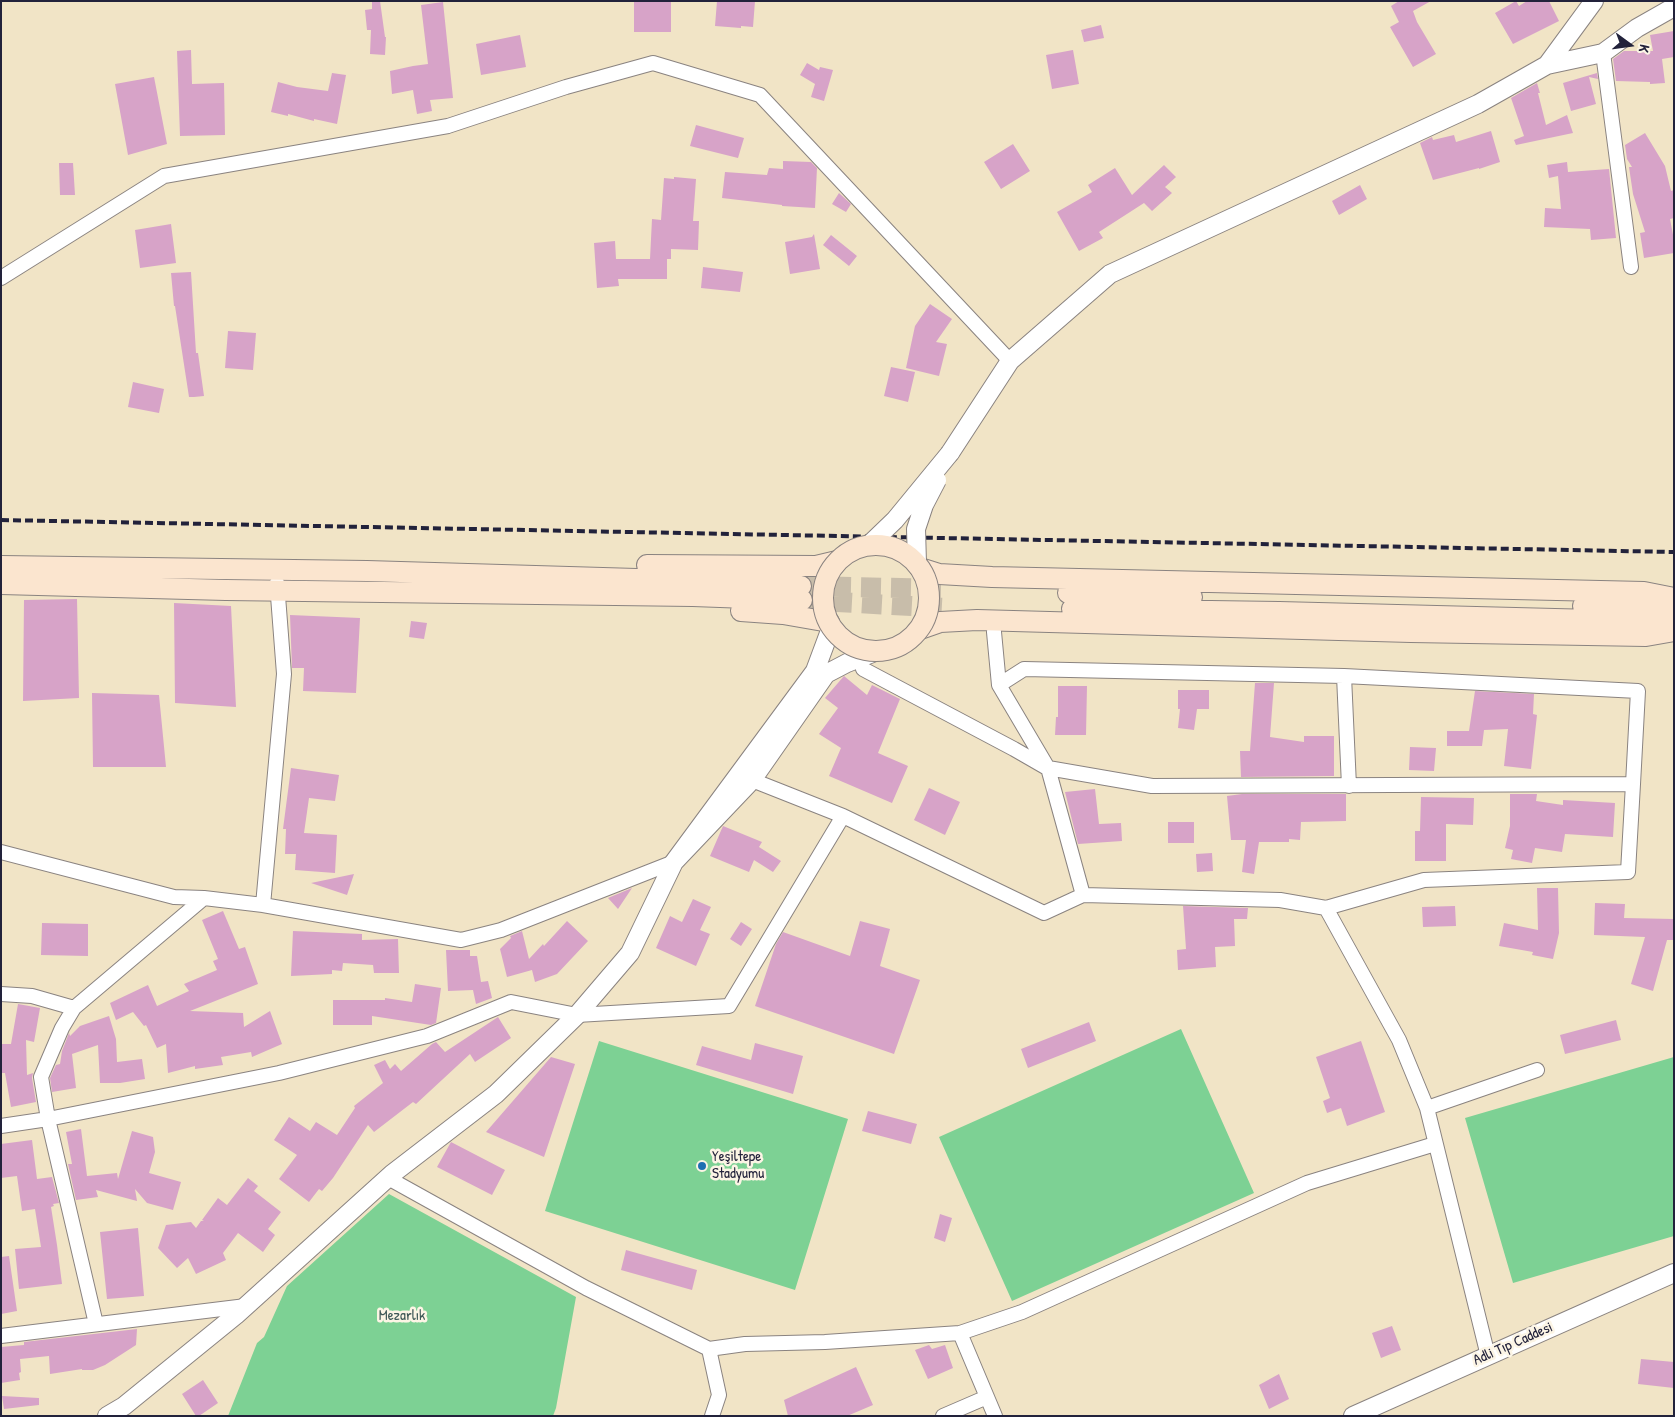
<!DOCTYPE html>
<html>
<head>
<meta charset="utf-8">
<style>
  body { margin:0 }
  #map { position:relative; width:1675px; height:1417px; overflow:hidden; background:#f1e4c6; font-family:"Patrick Hand",sans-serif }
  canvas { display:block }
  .frame { position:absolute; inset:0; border:2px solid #22223b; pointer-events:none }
  .north { position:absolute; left:1605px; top:20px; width:50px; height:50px; -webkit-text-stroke:4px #fcf5e5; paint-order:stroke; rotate:104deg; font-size:14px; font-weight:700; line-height:20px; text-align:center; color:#22223b }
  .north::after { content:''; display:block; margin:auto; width:18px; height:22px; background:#22223b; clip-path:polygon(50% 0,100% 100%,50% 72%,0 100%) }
</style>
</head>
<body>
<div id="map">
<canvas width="1675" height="1417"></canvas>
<div class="frame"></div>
<div class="north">K</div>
</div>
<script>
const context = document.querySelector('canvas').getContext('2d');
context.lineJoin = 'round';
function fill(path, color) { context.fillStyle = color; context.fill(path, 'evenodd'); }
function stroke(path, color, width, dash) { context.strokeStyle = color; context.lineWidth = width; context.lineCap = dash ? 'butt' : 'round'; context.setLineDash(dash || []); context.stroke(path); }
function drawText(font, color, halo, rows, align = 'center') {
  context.font = font + ' "Patrick Hand",sans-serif'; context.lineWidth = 5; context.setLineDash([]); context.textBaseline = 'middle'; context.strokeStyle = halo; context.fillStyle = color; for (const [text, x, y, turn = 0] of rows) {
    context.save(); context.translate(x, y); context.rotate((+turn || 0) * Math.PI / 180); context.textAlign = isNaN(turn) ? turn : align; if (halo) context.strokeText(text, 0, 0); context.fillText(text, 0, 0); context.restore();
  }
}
fill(new Path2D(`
  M 1181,1029 L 1254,1193 L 1012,1301 L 939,1137 Z
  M 599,1041 L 848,1119 L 795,1290 L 545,1211 Z
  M 1674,1057 L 1674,1236 L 1513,1283 L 1465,1118 Z
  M 389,1194 L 576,1297 L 556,1408 L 553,1416 L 228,1416 L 257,1343 L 264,1337 L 287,1286 Z`), '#7dd194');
fill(new Path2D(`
  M 372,1 L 380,1 L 385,37 L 386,37 L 385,55 L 370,54 L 371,30 L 367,30 L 365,10 L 372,9 Z
  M 634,1 L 671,1 L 671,32 L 634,32 Z
  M 717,1 L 755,1 L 753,27 L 741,26 L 741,28 L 715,26 Z
  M 1399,1 L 1431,1 L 1413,11 L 1417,22 L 1436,54 L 1413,67 L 1390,27 L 1399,22 L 1391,6 Z
  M 1516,1 L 1519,6 L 1527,1 L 1549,1 L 1559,21 L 1513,44 L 1495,13 Z
  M 443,2 L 453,98 L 430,100 L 432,111 L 417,114 L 413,90 L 392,94 L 390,71 L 413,66 L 428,64 L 421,5 Z
  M 1101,25 L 1104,38 L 1084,42 L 1081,30 Z
  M 1674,31 L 1674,57 L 1662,59 L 1665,83 L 1650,84 L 1650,82 L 1616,81 L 1613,59 L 1624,51 L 1653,51 L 1650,35 Z
  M 520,35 L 526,67 L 481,75 L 476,44 Z
  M 191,50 L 192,84 L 224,83 L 225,135 L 180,136 L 177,51 Z
  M 1073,50 L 1079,84 L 1052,89 L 1046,55 Z
  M 807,63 L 819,70 L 820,67 L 833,70 L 824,101 L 811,97 L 815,84 L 800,75 Z
  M 332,73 L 346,75 L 337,124 L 314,119 L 314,121 L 288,114 L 288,116 L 271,112 L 278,82 L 297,87 L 328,91 Z
  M 1597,73 L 1598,79 L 1589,77 L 1596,104 L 1571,111 L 1563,83 Z
  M 154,77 L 167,144 L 128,155 L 115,84 Z
  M 1537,83 L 1540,93 L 1538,93 L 1546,125 L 1567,115 L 1573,133 L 1516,145 L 1514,140 L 1524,136 L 1511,98 Z
  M 696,125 L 744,138 L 738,158 L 690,146 Z
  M 1491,131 L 1500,162 L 1479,169 L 1479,168 L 1433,180 L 1420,143 L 1432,137 L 1433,140 L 1454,135 L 1456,142 Z
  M 1645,133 L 1665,166 L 1671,191 L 1674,190 L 1674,218 L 1670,219 L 1674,240 L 1674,253 L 1644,258 L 1640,233 L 1645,232 L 1633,194 L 1629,167 L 1632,167 L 1627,159 L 1625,145 Z
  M 1013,144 L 1030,171 L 1001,189 L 984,162 Z
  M 783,161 L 811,162 L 817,168 L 815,208 L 782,206 L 782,205 L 722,198 L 725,172 L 767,175 L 769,168 L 783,169 Z
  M 1567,162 L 1568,172 L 1609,169 L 1616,238 L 1591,240 L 1590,229 L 1544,227 L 1545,208 L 1561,209 L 1558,176 L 1549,178 L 1547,165 Z
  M 59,163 L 73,163 L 75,195 L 60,195 Z
  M 1164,165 L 1176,177 L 1165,187 L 1172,193 L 1152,211 L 1144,203 L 1099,232 L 1103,238 L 1079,251 L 1057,212 L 1092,192 L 1088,185 L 1115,168 L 1132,195 Z
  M 674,177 L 696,179 L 693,221 L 699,221 L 698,250 L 671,249 L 671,259 L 667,259 L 667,279 L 618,279 L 619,286 L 597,288 L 594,243 L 615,241 L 616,259 L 650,259 L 652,219 L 661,220 L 664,178 L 674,179 Z
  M 1360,185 L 1367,199 L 1339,215 L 1332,201 Z
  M 839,193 L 851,204 L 846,212 L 832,204 Z
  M 171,224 L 176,263 L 140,268 L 135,230 Z
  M 814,234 L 820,269 L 790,274 L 785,242 L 812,237 Z
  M 831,235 L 857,256 L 849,266 L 823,245 Z
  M 703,267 L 743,272 L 740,292 L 701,288 Z
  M 191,272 L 196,353 L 198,353 L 204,396 L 194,397 L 189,397 L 175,306 L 174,306 L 171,273 Z
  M 930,304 L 952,319 L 936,342 L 947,344 L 939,376 L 906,368 L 915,326 Z
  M 228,331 L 256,333 L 253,370 L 225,368 Z
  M 891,367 L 915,372 L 908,402 L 884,396 Z
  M 133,382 L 164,389 L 159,413 L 128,407 Z
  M 77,599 L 79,698 L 23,701 L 24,600 Z
  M 174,603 L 231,606 L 236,707 L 175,703 Z
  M 290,615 L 360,618 L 356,693 L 303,691 L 304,668 L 292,668 Z
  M 411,621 L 427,623 L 424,639 L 409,637 Z
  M 844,676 L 867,695 L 872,685 L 900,699 L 878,753 L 908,766 L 892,803 L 829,776 L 841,748 L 819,734 L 838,708 L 825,698 Z
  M 1255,683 L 1274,683 L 1270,737 L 1304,742 L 1304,736 L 1334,736 L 1334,776 L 1241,777 L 1240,751 L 1250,751 Z
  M 1058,686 L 1087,686 L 1086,735 L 1055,735 L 1056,717 L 1058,717 Z
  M 1178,690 L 1209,690 L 1209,709 L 1197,709 L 1194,730 L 1178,728 L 1180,709 L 1178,709 Z
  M 1475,691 L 1534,694 L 1533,714 L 1537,715 L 1531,769 L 1504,766 L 1508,729 L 1484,730 L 1482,746 L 1447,746 L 1447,731 L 1469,731 Z
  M 92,693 L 159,695 L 166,767 L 93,767 Z
  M 1410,747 L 1436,748 L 1434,771 L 1409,770 Z
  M 291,768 L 339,775 L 335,801 L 309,798 L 304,833 L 337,835 L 335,873 L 295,870 L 296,854 L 285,854 L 286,829 L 283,829 Z
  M 929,788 L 960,802 L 945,835 L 914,820 Z
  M 1095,789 L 1099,824 L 1121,823 L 1122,841 L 1078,844 L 1065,792 Z
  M 1242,794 L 1346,794 L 1346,821 L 1301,822 L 1300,840 L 1289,839 L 1289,842 L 1259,842 L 1254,874 L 1242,872 L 1246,840 L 1231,840 L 1227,796 Z
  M 1510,794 L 1537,794 L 1536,801 L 1563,805 L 1563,800 L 1615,803 L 1613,837 L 1565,834 L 1562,852 L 1535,848 L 1532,863 L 1511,859 L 1513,850 L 1505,848 L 1510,826 Z
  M 1421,797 L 1474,798 L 1473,825 L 1446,824 L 1446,861 L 1415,861 L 1415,831 L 1420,831 Z
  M 1168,822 L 1194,822 L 1194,843 L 1168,843 Z
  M 723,826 L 762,842 L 759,847 L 781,861 L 773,872 L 754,860 L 749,872 L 710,856 Z
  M 1212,853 L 1213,871 L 1197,872 L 1196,854 Z
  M 354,874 L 347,895 L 311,883 Z
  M 632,888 L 618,909 L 608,898 Z
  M 1537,888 L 1558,888 L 1559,933 L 1553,959 L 1532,955 L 1533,952 L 1499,946 L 1504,923 L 1538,930 Z
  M 693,899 L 711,907 L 700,930 L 710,934 L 696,966 L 656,948 L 670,916 L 682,922 Z
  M 1595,903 L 1625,904 L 1624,918 L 1674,919 L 1674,940 L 1667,940 L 1653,991 L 1631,984 L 1645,937 L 1594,935 Z
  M 1183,906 L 1248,908 L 1247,919 L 1234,919 L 1235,946 L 1215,947 L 1216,967 L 1178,970 L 1177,950 L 1186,949 Z
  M 1455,906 L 1456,926 L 1423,927 L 1422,907 Z
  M 223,911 L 239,949 L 245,947 L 258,984 L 190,1011 L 243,1013 L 244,1027 L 270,1011 L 282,1044 L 252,1057 L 251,1052 L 221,1057 L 223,1065 L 195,1069 L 195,1066 L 168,1073 L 166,1044 L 157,1048 L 146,1025 L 144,1026 L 133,1012 L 116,1020 L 110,1003 L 148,985 L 157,1006 L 189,991 L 184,984 L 217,970 L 213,961 L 218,959 L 202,920 Z
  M 567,921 L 588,941 L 557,974 L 535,982 L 532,970 L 507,977 L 500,949 L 511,938 L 510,936 L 522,931 L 529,959 L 543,944 L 544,946 Z
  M 860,921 L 890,929 L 880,966 L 920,980 L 894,1054 L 755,1006 L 776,944 L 783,932 L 850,956 Z
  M 741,922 L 752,929 L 741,946 L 730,939 Z
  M 42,923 L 88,924 L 88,956 L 41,955 Z
  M 293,931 L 362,934 L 362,940 L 398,939 L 399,973 L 374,973 L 373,965 L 343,963 L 342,971 L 332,970 L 332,974 L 291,976 Z
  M 446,950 L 470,950 L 470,956 L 477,956 L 481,982 L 488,981 L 492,998 L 476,1004 L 473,990 L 448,991 Z
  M 415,984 L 441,988 L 436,1023 L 431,1025 L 372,1016 L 372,1025 L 333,1025 L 333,1000 L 385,1000 L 385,998 L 412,1002 Z
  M 18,1004 L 40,1008 L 34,1042 L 26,1040 L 27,1075 L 33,1073 L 32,1078 L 36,1102 L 11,1107 L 5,1073 L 1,1073 L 1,1044 L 11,1044 Z
  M 109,1016 L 116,1039 L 117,1062 L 142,1059 L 145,1079 L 120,1083 L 100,1083 L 98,1045 L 72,1054 L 76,1088 L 52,1092 L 50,1078 L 56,1065 L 60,1064 L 62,1051 L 69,1033 L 70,1036 L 80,1026 Z
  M 498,1017 L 511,1038 L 475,1062 L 470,1054 L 416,1104 L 413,1102 L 374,1132 L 368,1125 L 333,1178 L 322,1191 L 319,1189 L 309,1202 L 279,1179 L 297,1155 L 274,1140 L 289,1117 L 310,1131 L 316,1122 L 337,1135 L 355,1108 L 354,1106 L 383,1083 L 374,1065 L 385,1060 L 390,1069 L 395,1064 L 401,1071 L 432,1044 L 436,1042 L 445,1052 Z
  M 1616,1020 L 1621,1040 L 1565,1054 L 1560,1035 Z
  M 1089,1022 L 1096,1041 L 1028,1068 L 1021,1049 Z
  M 1361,1041 L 1385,1112 L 1347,1126 L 1341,1108 L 1327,1113 L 1323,1101 L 1330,1098 L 1316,1057 Z
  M 755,1043 L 803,1056 L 793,1094 L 696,1065 L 702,1046 L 751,1060 Z
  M 551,1057 L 575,1064 L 544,1157 L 486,1132 Z
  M 868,1111 L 917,1124 L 911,1144 L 862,1131 Z
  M 81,1129 L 87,1176 L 117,1173 L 118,1179 L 132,1131 L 153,1137 L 155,1152 L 149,1173 L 181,1182 L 173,1210 L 147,1203 L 135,1189 L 137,1201 L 96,1190 L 98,1197 L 76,1200 L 68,1164 L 72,1164 L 66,1132 Z
  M 32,1140 L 37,1179 L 52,1177 L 59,1203 L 53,1204 L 54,1206 L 51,1207 L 57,1245 L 62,1284 L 19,1289 L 15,1249 L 41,1247 L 35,1209 L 22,1211 L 17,1176 L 1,1178 L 1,1144 Z
  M 451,1142 L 505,1170 L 492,1195 L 437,1167 Z
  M 248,1178 L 258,1186 L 254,1191 L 281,1212 L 268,1229 L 275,1235 L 263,1252 L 238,1233 L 223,1253 L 226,1260 L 196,1274 L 188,1258 L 177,1268 L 158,1248 L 166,1225 L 191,1222 L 196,1228 L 201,1221 L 204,1221 L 202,1220 L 218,1198 L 227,1205 Z
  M 940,1214 L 952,1218 L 945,1242 L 934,1238 Z
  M 138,1228 L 144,1296 L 107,1299 L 100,1232 Z
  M 626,1250 L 697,1270 L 692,1290 L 621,1270 Z
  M 9,1256 L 17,1311 L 1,1314 L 1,1257 Z
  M 1392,1326 L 1401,1350 L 1381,1358 L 1372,1333 Z
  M 137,1329 L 136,1345 L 105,1365 L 93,1370 L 82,1370 L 82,1369 L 50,1374 L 49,1356 L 20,1359 L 21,1372 L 19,1373 L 20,1380 L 1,1383 L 1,1347 L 24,1345 L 24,1342 Z
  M 929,1345 L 932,1349 L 945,1345 L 953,1368 L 928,1379 L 915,1350 Z
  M 1641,1359 L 1674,1362 L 1674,1388 L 1638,1384 Z
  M 856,1367 L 873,1405 L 847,1416 L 788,1416 L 784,1400 Z
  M 1279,1374 L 1289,1399 L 1269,1409 L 1259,1385 Z
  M 203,1380 L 218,1403 L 199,1416 L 196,1416 L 182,1394 Z
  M 2,1396 L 39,1398 L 39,1405 L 4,1409 Z`), '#d7a3c8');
stroke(new Path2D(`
  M 801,586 L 948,589
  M 802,600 L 947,608`), '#c8bdaa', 20, [20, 10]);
const minor = new Path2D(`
  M 1603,53 L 1631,267
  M 1,278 L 164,176 L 448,126 L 566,87 L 653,63 L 760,95 L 1010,361
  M 994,632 L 999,685
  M 863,669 L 1014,749 L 1047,768
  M 1344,676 L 1349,786
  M 1048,768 L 1152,786 L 1633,784 L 1628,872 L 1424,880 L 1326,908 L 1280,900 L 1083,895 Z
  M 1048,768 L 999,685 L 1024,669 L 1344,676 L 1638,691 L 1633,784
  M 752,780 L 843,816 L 1044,913 L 1083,895
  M 1,852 L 174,897 L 204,898 L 263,905 L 461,940 L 501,930 L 674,862
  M 263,905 L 284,674 L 277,583
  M 1326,908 L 1399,1040 L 1427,1108 L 1488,1356
  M 1,994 L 32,996 L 74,1008
  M 1427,1108 L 1537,1070
  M 1,1126 L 48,1119 L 279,1073 L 427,1036 L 511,1002 L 577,1015 L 729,1006 L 843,816
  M 388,1178 L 586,1288 L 709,1349 L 719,1395 L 712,1416
  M 96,1324 L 48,1119 L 41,1077 L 62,1028 L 74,1008 L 204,898
  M 960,1333 L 995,1416
  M 1,1336 L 246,1306
  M 709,1349 L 745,1344 L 825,1342 L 960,1333 L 1022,1312 L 1307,1183 L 1435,1144
  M 943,1416 L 987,1397`);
const tertiary = new Path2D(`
  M 1547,65 L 1603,53 L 1637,28 L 1674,7
  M 950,453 L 1010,361 L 1110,274 L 1478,104 L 1547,65 L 1594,1
  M 831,628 L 815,671 L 674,862 L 752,780 L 826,674 L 847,663 L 875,652
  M 107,1416 L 124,1406 L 236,1315 L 392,1174 L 496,1094 L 577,1015 L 630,953 L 674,862
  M 1353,1416 L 1674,1273`);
const secondary = new Path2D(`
  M 647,565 L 816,566 L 837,561
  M 1,566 L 367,571 L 670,580 L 801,586
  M 920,568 L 939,574 L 992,577 L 1644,592 L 1674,598
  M 1,584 L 226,590 L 693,596 L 802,600
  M 1068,593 L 1192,597
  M 1583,606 L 1674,607
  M 1072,609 L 1279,612 L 1673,622
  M 741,611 L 783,614 L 829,622
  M 920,629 L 940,622 L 977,620 L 1411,632 L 1646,636 L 1674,631`);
stroke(minor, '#8a8380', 16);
stroke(tertiary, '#8a8380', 20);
stroke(secondary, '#8a8380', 22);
stroke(minor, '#fff', 14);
stroke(tertiary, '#fff', 18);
stroke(secondary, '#fbe5cf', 20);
stroke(new Path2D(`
  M 1,520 L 1674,552`), '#22223b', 4, [8, 4]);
const tertiaryBridge = new Path2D(`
  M 869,545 L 895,520 L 950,453
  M 917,563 L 916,529 L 924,505 L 937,480`);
const secondaryBridge = new Path2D(`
  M823 598a53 53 0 1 1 106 0a53 53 0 1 1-106 0Z`);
stroke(tertiaryBridge, '#8a8380', 20, []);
stroke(secondaryBridge, '#8a8380', 22, []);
stroke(tertiaryBridge, '#fff', 18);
stroke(secondaryBridge, '#fbe5cf', 20);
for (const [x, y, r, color] of [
  [702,1166,5,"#1f6fb2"]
]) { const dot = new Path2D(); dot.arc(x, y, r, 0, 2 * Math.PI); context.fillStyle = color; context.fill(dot); stroke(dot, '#fcf5e5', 2); }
drawText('15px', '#22223b', '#fcf5e5', [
  ["Yeşiltepe",712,1157],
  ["Stadyumu",712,1174]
], 'left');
drawText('15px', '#3d5756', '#fcf5e5', [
  ["Mezarlık",402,1316]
]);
drawText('15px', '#22223b', '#fcf5e5', [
  ["Adli Tıp Caddesi",1513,1344,-24]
]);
</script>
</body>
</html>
